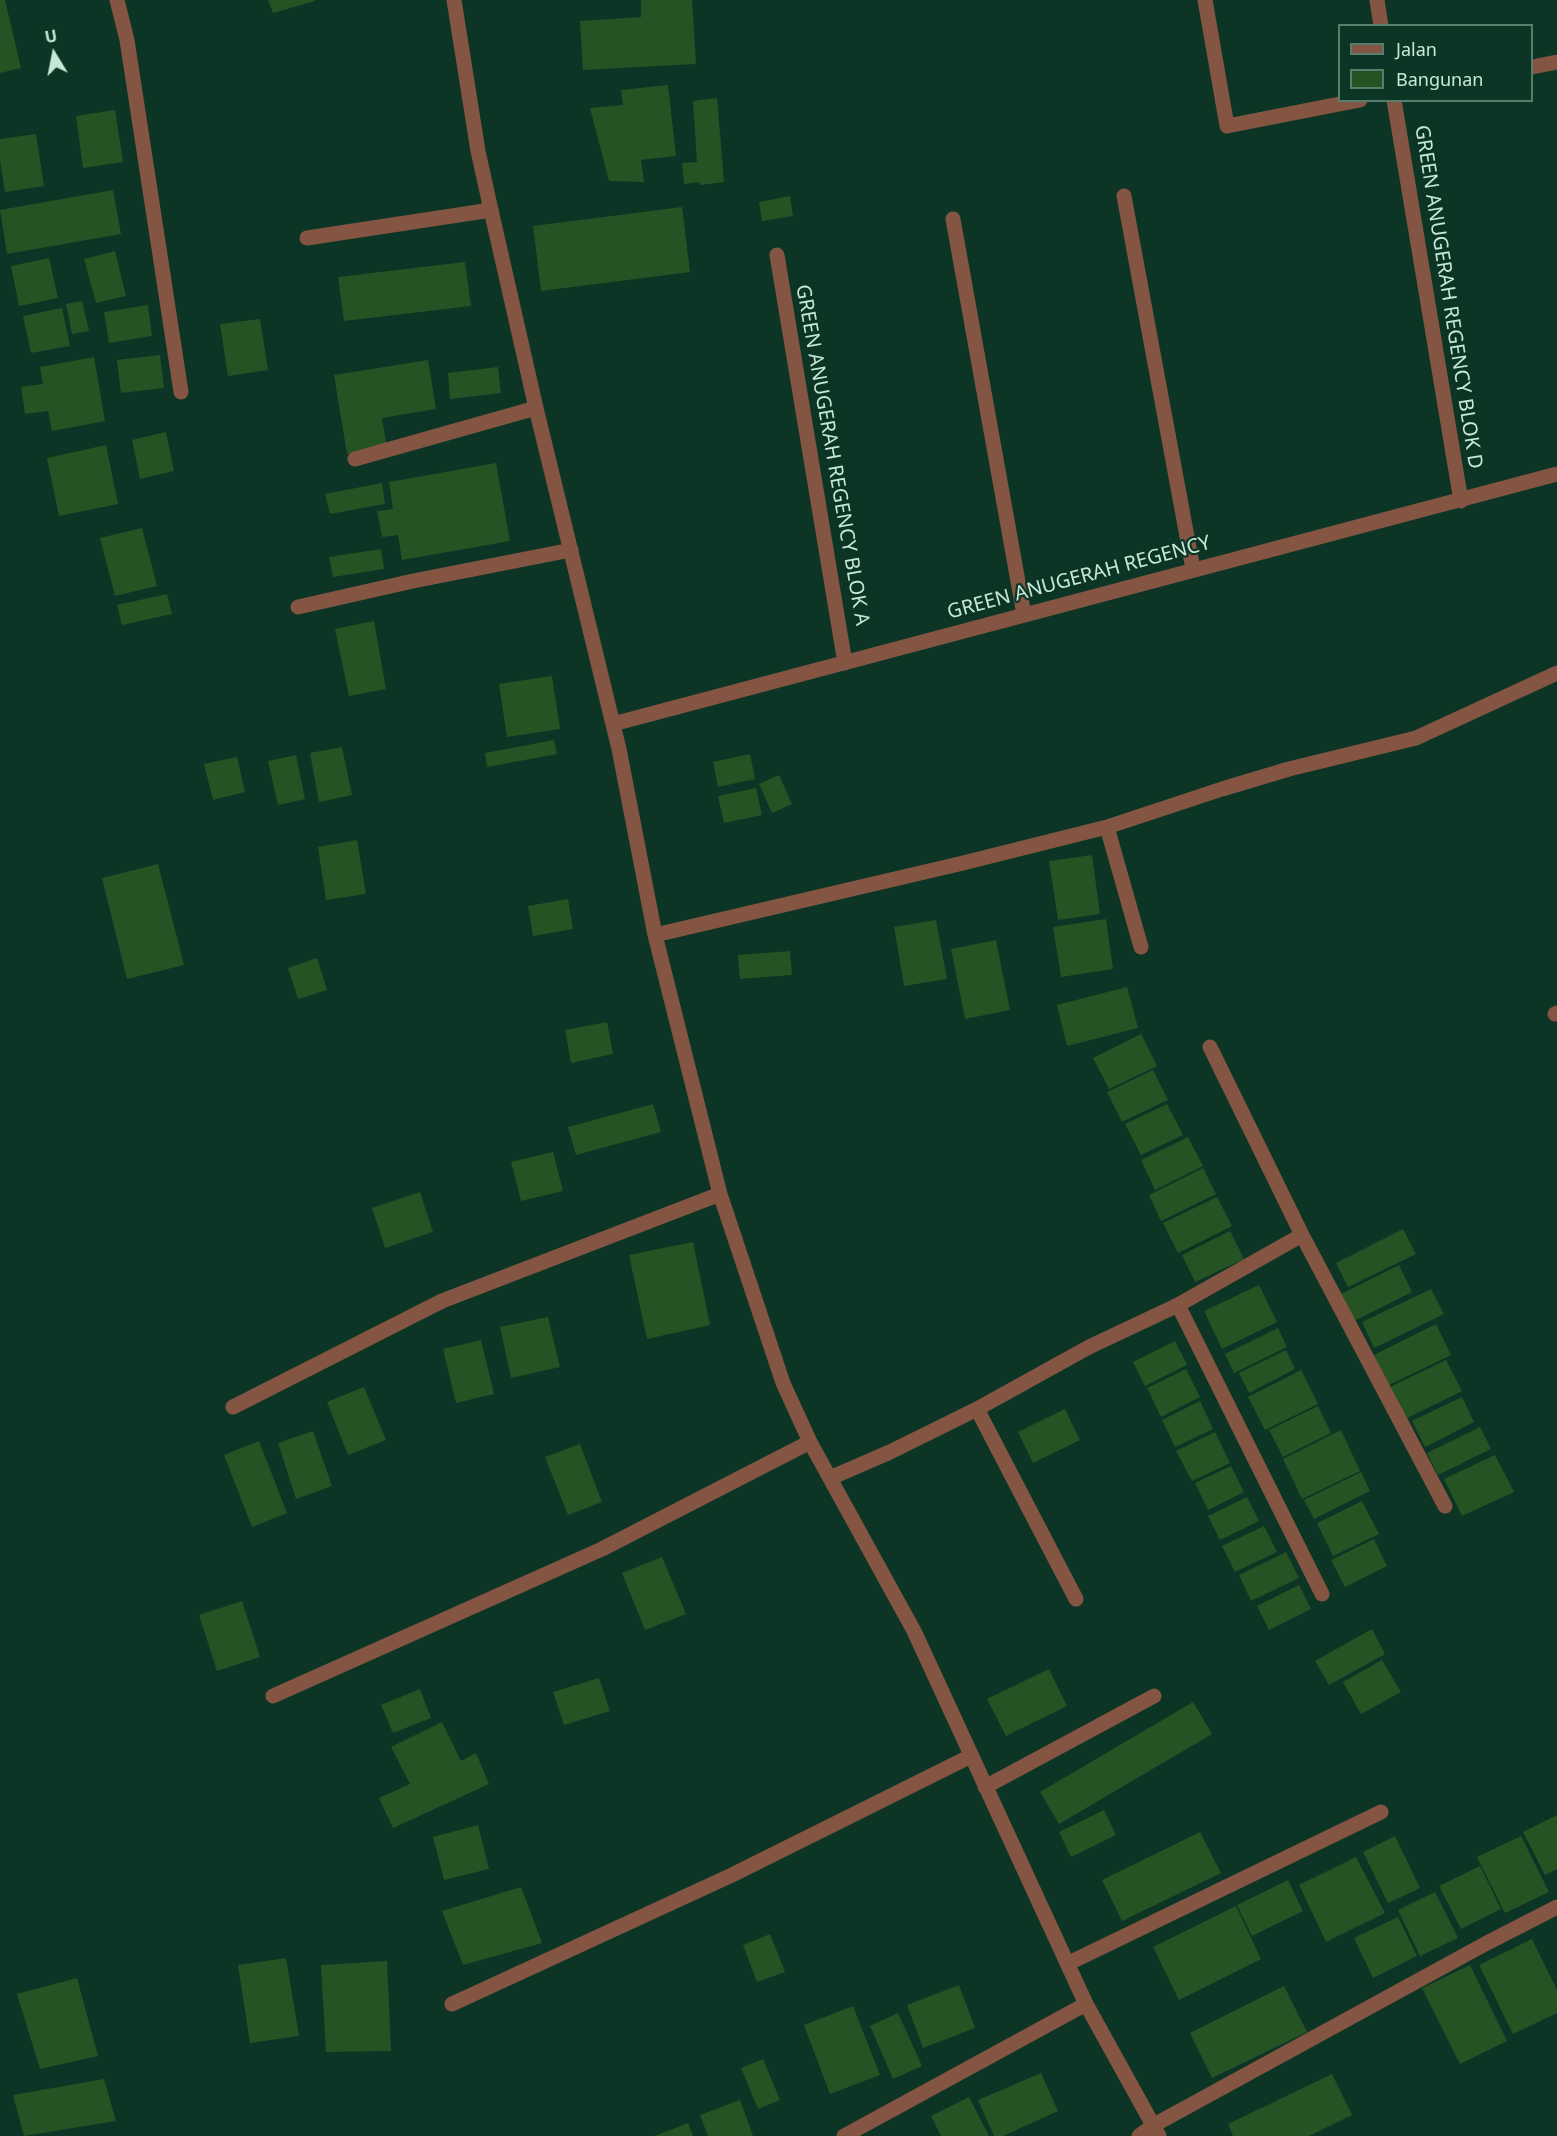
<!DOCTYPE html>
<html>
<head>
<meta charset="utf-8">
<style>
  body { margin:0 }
  #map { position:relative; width:1557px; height:2136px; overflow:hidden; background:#0d3525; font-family:"Noto Sans",sans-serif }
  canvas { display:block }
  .legend { position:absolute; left:1338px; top:24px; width:195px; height:78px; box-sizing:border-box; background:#0d3525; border:2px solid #577d6c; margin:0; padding:8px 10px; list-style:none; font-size:18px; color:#c6e9d7 }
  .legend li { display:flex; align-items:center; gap:12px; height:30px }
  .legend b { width:30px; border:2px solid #577d6c }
  .north { position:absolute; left:24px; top:24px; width:60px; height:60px; -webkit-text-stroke:4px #0d3525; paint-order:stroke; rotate:350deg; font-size:16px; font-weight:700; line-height:24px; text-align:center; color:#c6e9d7 }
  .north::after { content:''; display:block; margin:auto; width:21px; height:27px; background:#c6e9d7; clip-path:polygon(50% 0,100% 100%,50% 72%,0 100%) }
</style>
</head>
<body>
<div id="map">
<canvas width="1557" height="2136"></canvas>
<ul class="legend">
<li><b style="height:8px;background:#835542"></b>Jalan</li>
<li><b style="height:16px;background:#255323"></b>Bangunan</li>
</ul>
<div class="north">U</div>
</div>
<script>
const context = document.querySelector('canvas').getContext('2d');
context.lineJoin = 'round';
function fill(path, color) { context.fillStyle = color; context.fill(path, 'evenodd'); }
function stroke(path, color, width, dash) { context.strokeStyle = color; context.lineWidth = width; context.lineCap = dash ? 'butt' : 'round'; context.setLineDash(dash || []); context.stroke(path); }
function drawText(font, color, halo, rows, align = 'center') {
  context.font = font + ' "Noto Sans",sans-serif'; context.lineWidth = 4.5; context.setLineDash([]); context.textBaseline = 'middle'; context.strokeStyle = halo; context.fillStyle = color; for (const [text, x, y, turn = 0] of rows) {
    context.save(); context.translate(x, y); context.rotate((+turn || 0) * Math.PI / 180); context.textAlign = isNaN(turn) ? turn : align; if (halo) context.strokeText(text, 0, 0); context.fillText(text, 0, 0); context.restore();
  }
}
fill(new Path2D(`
  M 0,0 L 5,0 L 21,68 L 0,73 Z
  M 268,0 L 315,0 L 315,1 L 273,13 Z
  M 641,0 L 692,0 L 696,64 L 583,70 L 580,21 L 641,17 Z
  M 668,85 L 676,156 L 641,160 L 644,182 L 609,181 L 590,108 L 623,105 L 621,90 Z
  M 717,98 L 724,182 L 700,185 L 699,182 L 684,184 L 682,163 L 697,162 L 693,101 Z
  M 115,110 L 123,162 L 83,168 L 76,116 Z
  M 36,134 L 44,186 L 5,192 L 0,160 L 0,139 Z
  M 113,190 L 121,234 L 7,254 L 0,210 Z
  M 790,196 L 793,216 L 762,221 L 759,202 Z
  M 682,207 L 690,272 L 541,291 L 533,226 Z
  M 115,251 L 126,296 L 96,303 L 84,259 Z
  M 49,258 L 58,298 L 19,306 L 11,266 Z
  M 465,262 L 471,306 L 344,321 L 338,277 Z
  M 82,301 L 89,331 L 72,334 L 66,304 Z
  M 148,305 L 152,336 L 109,343 L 104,312 Z
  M 62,308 L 70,346 L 31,353 L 23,316 Z
  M 260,319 L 268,370 L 228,376 L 220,324 Z
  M 160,355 L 164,388 L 121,393 L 117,360 Z
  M 94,357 L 105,421 L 52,431 L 48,411 L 25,414 L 21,387 L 43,384 L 40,367 Z
  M 428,360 L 436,409 L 382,418 L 387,448 L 347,454 L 334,375 Z
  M 498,367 L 501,393 L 450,399 L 448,373 Z
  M 166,432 L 174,471 L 140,479 L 132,440 Z
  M 106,445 L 118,504 L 59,516 L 47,458 Z
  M 496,463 L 510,541 L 402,560 L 398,535 L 382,537 L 377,511 L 393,509 L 389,482 Z
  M 382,483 L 385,504 L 330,514 L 325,494 Z
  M 142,528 L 157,586 L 115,596 L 100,538 Z
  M 381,549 L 384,569 L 333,577 L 329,557 Z
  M 167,594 L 172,614 L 122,625 L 117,605 Z
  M 374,621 L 386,689 L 349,696 L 335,629 Z
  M 552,676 L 560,729 L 507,737 L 499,684 Z
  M 554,740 L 557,754 L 487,767 L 485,753 Z
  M 342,747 L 352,795 L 319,802 L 310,753 Z
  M 750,754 L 755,779 L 718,787 L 713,762 Z
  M 296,755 L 305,799 L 278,805 L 268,761 Z
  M 237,757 L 245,792 L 213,800 L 204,764 Z
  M 779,775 L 792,804 L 772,813 L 759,784 Z
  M 756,788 L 762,815 L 724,823 L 718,796 Z
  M 357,840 L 366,894 L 326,900 L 318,847 Z
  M 1092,855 L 1100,914 L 1058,920 L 1049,861 Z
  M 158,864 L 184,965 L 127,979 L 102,878 Z
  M 568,899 L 573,929 L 533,936 L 528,906 Z
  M 1106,919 L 1113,969 L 1061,977 L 1053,927 Z
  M 936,920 L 947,979 L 904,986 L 894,927 Z
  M 996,940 L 1010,1010 L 965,1019 L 951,949 Z
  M 790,951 L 792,975 L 740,979 L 738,955 Z
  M 317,958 L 327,990 L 298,999 L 288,968 Z
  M 1127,987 L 1138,1028 L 1067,1046 L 1057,1005 Z
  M 607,1022 L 613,1054 L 571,1063 L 565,1030 Z
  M 1141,1034 L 1157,1066 L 1109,1089 L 1093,1058 Z
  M 1153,1070 L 1168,1100 L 1122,1122 L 1107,1092 Z
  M 653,1104 L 661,1132 L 576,1155 L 568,1127 Z
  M 1167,1104 L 1183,1135 L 1141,1155 L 1125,1124 Z
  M 1188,1137 L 1203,1166 L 1155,1190 L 1141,1160 Z
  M 553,1152 L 563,1191 L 521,1201 L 511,1162 Z
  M 1203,1168 L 1216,1194 L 1161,1221 L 1149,1195 Z
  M 420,1192 L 433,1232 L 385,1248 L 372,1208 Z
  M 1217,1197 L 1232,1226 L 1178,1253 L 1163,1223 Z
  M 1403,1229 L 1416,1254 L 1348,1287 L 1336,1263 Z
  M 1230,1231 L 1244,1259 L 1195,1282 L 1182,1255 Z
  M 693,1242 L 710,1325 L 647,1339 L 629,1255 Z
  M 1399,1265 L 1412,1292 L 1352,1322 L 1339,1295 Z
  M 1259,1285 L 1277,1322 L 1222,1349 L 1204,1311 Z
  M 1431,1289 L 1444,1314 L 1374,1348 L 1362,1322 Z
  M 548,1317 L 560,1367 L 511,1378 L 500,1327 Z
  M 1436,1324 L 1451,1355 L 1389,1385 L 1374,1355 Z
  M 1278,1328 L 1287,1347 L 1234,1373 L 1225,1354 Z
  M 481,1340 L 494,1394 L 456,1403 L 443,1349 Z
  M 1175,1341 L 1187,1365 L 1145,1386 L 1133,1362 Z
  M 1286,1350 L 1295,1369 L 1249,1393 L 1239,1373 Z
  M 1446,1360 L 1462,1391 L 1405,1419 L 1390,1387 Z
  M 1186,1369 L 1200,1397 L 1161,1417 L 1147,1388 Z
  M 1301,1370 L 1318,1404 L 1265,1430 L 1248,1397 Z
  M 364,1387 L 386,1440 L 348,1455 L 327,1402 Z
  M 1462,1397 L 1474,1422 L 1425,1447 L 1412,1421 Z
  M 1200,1401 L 1213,1429 L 1175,1447 L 1162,1420 Z
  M 1318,1406 L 1331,1433 L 1283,1457 L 1269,1430 Z
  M 1065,1409 L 1080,1440 L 1033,1463 L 1018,1432 Z
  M 1480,1427 L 1491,1449 L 1438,1475 L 1427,1453 Z
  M 1341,1430 L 1360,1471 L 1302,1499 L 1283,1459 Z
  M 313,1431 L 332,1486 L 296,1499 L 278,1443 Z
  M 1215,1432 L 1230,1463 L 1192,1481 L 1176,1451 Z
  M 259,1441 L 287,1513 L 252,1527 L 224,1455 Z
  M 580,1444 L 602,1502 L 568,1515 L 545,1457 Z
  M 1495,1455 L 1514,1492 L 1462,1516 L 1444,1479 Z
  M 1231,1466 L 1244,1492 L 1208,1510 L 1195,1483 Z
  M 1361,1472 L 1370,1491 L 1314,1519 L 1304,1500 Z
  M 1247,1497 L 1259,1521 L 1220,1540 L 1208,1516 Z
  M 1362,1501 L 1379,1534 L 1333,1556 L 1317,1523 Z
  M 1264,1526 L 1277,1552 L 1235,1572 L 1222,1546 Z
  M 1374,1539 L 1387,1566 L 1345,1587 L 1331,1560 Z
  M 1286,1552 L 1299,1578 L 1251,1601 L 1239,1575 Z
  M 662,1557 L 686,1614 L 645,1630 L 622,1573 Z
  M 1299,1585 L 1311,1609 L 1269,1630 L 1257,1606 Z
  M 242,1601 L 260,1657 L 217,1671 L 199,1615 Z
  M 1372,1629 L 1385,1654 L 1329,1685 L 1315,1661 Z
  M 1382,1660 L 1401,1692 L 1361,1714 L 1343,1682 Z
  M 1049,1669 L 1067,1706 L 1006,1736 L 987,1699 Z
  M 599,1678 L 610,1711 L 564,1725 L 553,1692 Z
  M 420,1689 L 431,1718 L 393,1733 L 381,1705 Z
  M 1193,1702 L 1212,1734 L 1059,1824 L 1040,1792 Z
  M 442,1722 L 461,1761 L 476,1753 L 489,1784 L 393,1828 L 379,1798 L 410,1784 L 391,1747 Z
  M 1104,1810 L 1116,1835 L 1071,1857 L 1059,1832 Z
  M 1557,1815 L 1557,1869 L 1545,1875 L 1523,1832 Z
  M 478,1825 L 489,1869 L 444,1880 L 433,1837 Z
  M 1200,1832 L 1221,1873 L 1122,1921 L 1102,1880 Z
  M 1395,1836 L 1420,1888 L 1388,1903 L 1363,1852 Z
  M 1521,1836 L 1549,1892 L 1505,1913 L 1477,1857 Z
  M 1356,1857 L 1385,1913 L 1326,1942 L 1299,1885 Z
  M 1480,1866 L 1501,1909 L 1461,1929 L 1439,1886 Z
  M 1288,1880 L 1303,1911 L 1252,1936 L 1237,1905 Z
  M 521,1887 L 542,1943 L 463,1965 L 442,1911 Z
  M 1435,1892 L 1458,1938 L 1420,1956 L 1398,1910 Z
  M 1236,1906 L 1261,1959 L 1179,2000 L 1153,1947 Z
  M 1398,1917 L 1417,1956 L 1373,1978 L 1354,1938 Z
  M 770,1934 L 785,1972 L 757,1982 L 743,1945 Z
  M 1532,1939 L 1557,1990 L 1557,2013 L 1513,2034 L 1479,1965 Z
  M 286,1958 L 299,2036 L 250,2043 L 238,1965 Z
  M 387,1961 L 391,2051 L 326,2052 L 321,1965 Z
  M 1470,1965 L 1507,2041 L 1460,2064 L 1422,1988 Z
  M 77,1978 L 98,2056 L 40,2069 L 17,1994 Z
  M 959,1985 L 975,2028 L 923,2048 L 907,2005 Z
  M 1284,1986 L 1307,2032 L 1212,2078 L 1190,2033 Z
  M 853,2006 L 880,2075 L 830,2094 L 804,2025 Z
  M 898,2013 L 922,2066 L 893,2079 L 870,2026 Z
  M 763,2059 L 780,2100 L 758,2109 L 741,2068 Z
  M 1041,2073 L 1058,2111 L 1003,2136 L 994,2136 L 978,2100 Z
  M 1332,2074 L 1352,2115 L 1309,2136 L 1233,2136 L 1228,2124 Z
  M 104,2079 L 116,2121 L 24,2136 L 13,2095 Z
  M 969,2097 L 989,2136 L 941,2136 L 931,2116 Z
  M 740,2100 L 753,2136 L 708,2136 L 700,2115 Z
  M 688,2123 L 693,2136 L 655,2136 Z`), '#255323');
stroke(new Path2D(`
  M 307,238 L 491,210
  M 985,1787 L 1154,1696`), '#835542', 15);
stroke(new Path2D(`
  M 117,0 L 127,40 L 181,392
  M 454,0 L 478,151 L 491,210 L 536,408 L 619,749 L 655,935 L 720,1194 L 783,1383 L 810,1442 L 914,1631 L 1086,2004 L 1159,2136
  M 1205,0 L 1227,126 L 1360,100
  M 1377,0 L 1381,26
  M 1532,67 L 1557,62
  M 1394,100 L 1461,501
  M 1124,196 L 1193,569
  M 953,219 L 1024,615
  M 777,255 L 845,663
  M 355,459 L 536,408
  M 298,607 L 413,581 L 571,550
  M 613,724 L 1557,474
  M 1107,827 L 1141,947
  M 655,935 L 959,864 L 1107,827 L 1222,789 L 1289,769 L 1416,738 L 1557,673
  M 1555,1014 L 1557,1013
  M 1210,1047 L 1302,1235 L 1445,1506
  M 1178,1305 L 1322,1594
  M 233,1407 L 442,1301 L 720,1194
  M 977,1409 L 1076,1599
  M 830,1478 L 890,1452 L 977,1409 L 1089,1347 L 1178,1305 L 1302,1235
  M 273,1696 L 602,1549 L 810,1442
  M 1069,1963 L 1381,1812
  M 452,2004 L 732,1875 L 971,1756
  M 844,2136 L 1086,2004
  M 1139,2136 L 1154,2125 L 1485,1944 L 1557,1907`), '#835542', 15);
drawText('20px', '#c6e9d7', '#0d3525', [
  ["GREEN ANUGERAH REGENCY BLOK D",1448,297,81],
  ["GREEN ANUGERAH REGENCY BLOK A",832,455,80],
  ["GREEN ANUGERAH REGENCY",1079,578,-15]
]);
</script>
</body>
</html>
